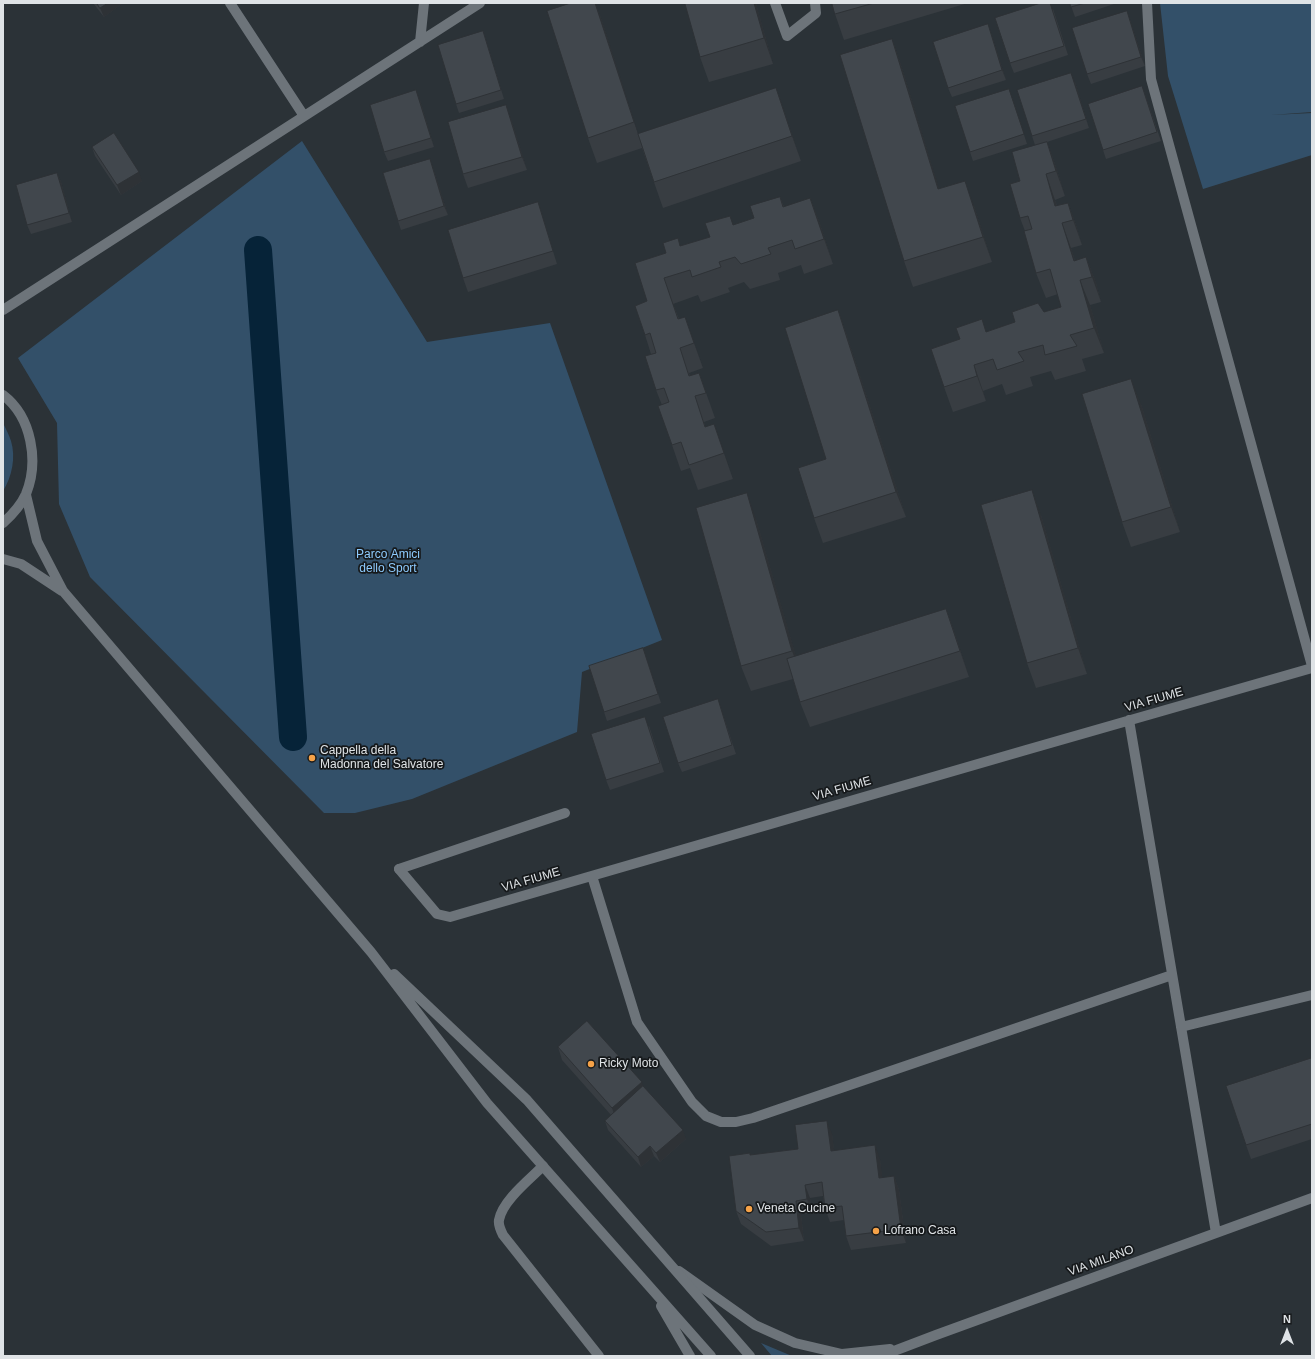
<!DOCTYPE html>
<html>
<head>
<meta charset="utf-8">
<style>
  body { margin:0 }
  #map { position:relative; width:1315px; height:1359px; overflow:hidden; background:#2b3237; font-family:Helvetica,sans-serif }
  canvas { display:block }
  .frame { position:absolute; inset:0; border:4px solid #dfe3e6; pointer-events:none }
  .north { position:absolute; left:1267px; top:1311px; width:40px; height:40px; -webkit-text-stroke:3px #16191b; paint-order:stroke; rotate:0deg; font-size:11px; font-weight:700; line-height:16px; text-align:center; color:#dfe3e6 }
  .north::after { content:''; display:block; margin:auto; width:14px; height:18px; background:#dfe3e6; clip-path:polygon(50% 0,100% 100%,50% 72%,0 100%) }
</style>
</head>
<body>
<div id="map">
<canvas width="1315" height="1359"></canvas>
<div class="frame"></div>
<div class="north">N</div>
</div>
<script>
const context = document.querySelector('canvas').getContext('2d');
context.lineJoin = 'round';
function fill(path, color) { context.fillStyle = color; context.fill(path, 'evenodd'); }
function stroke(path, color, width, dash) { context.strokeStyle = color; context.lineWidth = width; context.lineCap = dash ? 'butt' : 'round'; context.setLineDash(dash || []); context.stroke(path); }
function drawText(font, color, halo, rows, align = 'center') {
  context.font = font + ' Helvetica,sans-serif'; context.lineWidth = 3.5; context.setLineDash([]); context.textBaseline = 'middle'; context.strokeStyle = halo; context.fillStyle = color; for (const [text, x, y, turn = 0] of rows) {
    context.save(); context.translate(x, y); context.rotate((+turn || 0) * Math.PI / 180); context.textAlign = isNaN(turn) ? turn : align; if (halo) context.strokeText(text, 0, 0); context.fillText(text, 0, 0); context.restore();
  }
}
fill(new Path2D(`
  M 1160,3 L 1312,3 L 1312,112 L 1271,115 L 1312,113 L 1312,155 L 1203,189 L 1168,76 Z
  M 302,141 L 427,342 L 550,323 L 662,640 L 582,672 L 577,732 L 412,799 L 355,813 L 324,813 L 90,577 L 59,504 L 57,423 L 18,358 Z
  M 3,423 C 6,429 9,435 11,441 C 16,457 12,477 3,491 Z
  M 761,1343 L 792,1356 L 793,1356 L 772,1356 Z`), '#335069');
stroke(new Path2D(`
  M 258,250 L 293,737`), '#062338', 28);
stroke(new Path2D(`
  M 399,869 L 565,813
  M 543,1166 C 530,1179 502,1201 499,1220 C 498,1225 501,1231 503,1235 L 599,1356`), '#6d747a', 10);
stroke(new Path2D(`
  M 775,3 L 787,36 L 816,13 L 815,3
  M 1147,3 L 1151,79 L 1312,666`), '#6d747a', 10);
stroke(new Path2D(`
  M 230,3 L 304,116
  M 420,42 L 424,3
  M 3,310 L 480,3
  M 1129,720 L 1216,1233
  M 399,869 L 437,914 L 450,917 L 1026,750 L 1312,668
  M 592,876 L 637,1022 L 692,1102 L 706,1116 L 721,1122 L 736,1122 L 753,1118 L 1172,975
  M 1181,1027 L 1312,995
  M 679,1271 L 755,1325 L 795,1343 L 842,1354 L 890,1349
  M 881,1356 L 936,1335 L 1312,1198`), '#6d747a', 10);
stroke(new Path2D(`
  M 3,395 C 32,417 39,462 26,494 C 21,505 12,515 3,523
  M 26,495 L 37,541 L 63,591 L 371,952 L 487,1103 L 711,1356
  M 3,559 L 21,564 L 62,591
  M 394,974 L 527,1100 L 750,1356
  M 661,1306 L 690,1356`), '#6d747a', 10);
fill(new Path2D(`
  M 93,3 L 123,3 L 104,17 Z
  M 595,3 L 602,21 L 638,134 L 776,88 L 801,161 L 663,208 L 642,148 L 597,163 L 588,138 Z
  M 688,3 L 756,3 L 758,11 L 773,64 L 709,82 L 700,57 Z
  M 832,3 L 968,3 L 844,40 L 835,14 Z
  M 1070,3 L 1117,3 L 1075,17 Z
  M 1053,9 L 1068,55 L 1014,73 L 1010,63 Z
  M 1130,20 L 1145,66 L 1091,84 L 1087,74 Z
  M 483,31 L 504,99 L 459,113 L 456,104 Z
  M 991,33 L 1006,80 L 952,97 L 948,88 Z
  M 892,39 L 901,65 L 939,189 L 974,206 L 992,262 L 913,287 L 904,261 Z
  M 1075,82 L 1089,128 L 1047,142 L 1056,167 L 1065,196 L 1055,200 L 1057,206 L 1068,203 L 1077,228 L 1082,245 L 1071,248 L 1075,261 L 1086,257 L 1096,283 L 1101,302 L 1090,305 L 1104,353 L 1082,359 L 1086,371 L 1055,380 L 1051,371 L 1030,377 L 1033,386 L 1006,395 L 1002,384 L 983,391 L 986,401 L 953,412 L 944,387 L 986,332 L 1044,312 L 1061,307 L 1058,294 L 1046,298 L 1036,273 L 1025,231 L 1020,218 L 1020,181 L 1035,145 L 1032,136 Z
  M 1142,86 L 1161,141 L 1106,159 L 1103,150 Z
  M 1012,98 L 1027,144 L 973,161 L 970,152 Z
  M 420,100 L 434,147 L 388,161 L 384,152 Z
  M 511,119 L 527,170 L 468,188 L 463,174 Z
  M 92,147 L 142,181 L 121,195 L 95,156 Z
  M 433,168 L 448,215 L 401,230 L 398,221 Z
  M 57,173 L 61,182 L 72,222 L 31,234 L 27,225 Z
  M 780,197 L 784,207 L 810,198 L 820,224 L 833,264 L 804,274 L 801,265 L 778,273 L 780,280 L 750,289 L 744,282 L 728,288 L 730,292 L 701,302 L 698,295 L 673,304 L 679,319 L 685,317 L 703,368 L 689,373 L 690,376 L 699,373 L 715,418 L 704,422 L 705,427 L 714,424 L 733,479 L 698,490 L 690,468 L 681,471 L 672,445 L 662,405 L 656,390 L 651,354 L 645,335 L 647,301 L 666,253 L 681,246 L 710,237 L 733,225 L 754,218 Z
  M 542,216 L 557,264 L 468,292 L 463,278 Z
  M 838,310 L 847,336 L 906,517 L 823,543 L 814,518 L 826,459 Z
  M 1141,404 L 1180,532 L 1131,547 L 1122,522 Z
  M 1041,515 L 1087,674 L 1036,688 L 1027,663 Z
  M 756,519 L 796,657 L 946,609 L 955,634 L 969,677 L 810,727 L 800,702 L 793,679 L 751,691 L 741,666 Z
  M 643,648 L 661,703 L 607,721 L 604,712 Z
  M 721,709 L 736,754 L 682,772 L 678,763 Z
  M 649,726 L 664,772 L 610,790 L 606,780 Z
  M 558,1047 L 643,1086 L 686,1139 L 660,1162 L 654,1156 L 641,1167 L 608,1130 L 605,1121 L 611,1115 L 562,1060 Z
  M 1312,1058 L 1312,1139 L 1251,1159 L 1246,1145 Z
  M 832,1134 L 834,1150 L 880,1159 L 882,1178 L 894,1176 L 899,1190 L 906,1243 L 851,1250 L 846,1236 L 844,1220 L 830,1222 L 825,1208 L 823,1196 L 810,1198 L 812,1213 L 801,1214 L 804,1241 L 771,1246 L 741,1224 L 736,1211 L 751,1155 L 798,1149 Z`), '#383d42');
fill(new Path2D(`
  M 108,3 L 123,3 L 104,17 L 100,8 Z
  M 595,3 L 602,21 L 643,148 L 634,122 Z
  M 754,3 L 756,3 L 758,11 L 773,64 L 764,38 Z
  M 1127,11 L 1130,20 L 1145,66 L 1141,57 Z
  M 988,24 L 991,33 L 1006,80 L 1002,70 Z
  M 892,39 L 901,65 L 947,214 L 938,189 Z
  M 1071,73 L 1075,82 L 1089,128 L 1086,119 Z
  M 776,88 L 785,113 L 801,161 L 792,136 Z
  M 416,90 L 420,100 L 434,147 L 431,138 Z
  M 506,105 L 511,119 L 527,170 L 522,157 Z
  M 1047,142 L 1056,167 L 1065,196 L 1056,171 Z
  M 430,159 L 433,168 L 448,215 L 444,206 Z
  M 139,172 L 142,181 L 121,195 L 117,185 Z
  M 57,173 L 61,182 L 72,222 L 69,213 Z
  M 1046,174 L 1055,200 L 1064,232 L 1055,206 Z
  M 965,181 L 974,206 L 992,262 L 983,237 Z
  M 810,198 L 820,224 L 833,264 L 824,239 Z
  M 1068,203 L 1077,228 L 1082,245 L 1073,220 Z
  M 1062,223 L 1071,248 L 1080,280 L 1090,305 L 1104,353 L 1094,328 Z
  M 1086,257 L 1096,283 L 1101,302 L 1092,277 Z
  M 838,310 L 847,336 L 906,517 L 896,492 Z
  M 685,317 L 694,342 L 703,368 L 694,343 Z
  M 974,365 L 983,391 L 986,401 L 977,376 Z
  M 1131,379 L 1141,404 L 1180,532 L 1171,507 Z
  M 714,424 L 723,449 L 733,479 L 724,453 Z
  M 1032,490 L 1041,515 L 1087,674 L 1078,648 Z
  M 747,493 L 756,519 L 802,677 L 792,651 Z
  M 946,609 L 955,634 L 969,677 L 960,651 Z
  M 642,1082 L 647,1096 L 617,1122 L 612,1108 Z
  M 827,1121 L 832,1134 L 836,1164 L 831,1151 Z
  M 683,1130 L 686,1139 L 660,1162 L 656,1153 Z
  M 875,1145 L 880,1159 L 884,1192 L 879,1178 Z
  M 650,1146 L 654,1156 L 641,1167 L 638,1157 Z
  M 894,1176 L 899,1190 L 906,1243 L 901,1229 Z
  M 805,1185 L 810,1198 L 812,1213 L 807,1199 Z
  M 796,1201 L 801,1214 L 804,1241 L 799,1228 Z`), '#2e3236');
const building = new Path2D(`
  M 97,3 L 108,3 L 100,8 Z
  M 571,3 L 595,3 L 634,122 L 588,138 L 547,11 Z
  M 688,3 L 754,3 L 764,38 L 700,57 L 685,4 Z
  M 832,3 L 874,3 L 835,14 Z
  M 1041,3 L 1050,3 L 1064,46 L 1010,63 L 995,18 Z
  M 1070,3 L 1085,3 L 1071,7 Z
  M 1127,11 L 1141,57 L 1087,74 L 1072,28 Z
  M 988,24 L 1002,70 L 948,88 L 933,42 Z
  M 483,31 L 501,90 L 456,104 L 438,45 Z
  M 892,39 L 938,189 L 965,181 L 983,237 L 904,261 L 840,55 Z
  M 1071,73 L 1086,119 L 1032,136 L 1017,90 Z
  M 1142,86 L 1157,132 L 1103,150 L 1088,104 Z
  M 776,88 L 792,136 L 654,182 L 638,134 Z
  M 1009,89 L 1024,134 L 970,152 L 955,106 Z
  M 416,90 L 431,138 L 384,152 L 370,105 Z
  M 506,105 L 522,157 L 463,174 L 448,122 Z
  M 114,133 L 139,172 L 117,185 L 92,147 Z
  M 1047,142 L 1056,171 L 1046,174 L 1055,206 L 1068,203 L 1073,220 L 1062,223 L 1074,261 L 1086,257 L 1092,277 L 1080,280 L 1094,328 L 1070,335 L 1077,346 L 1045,355 L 1043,345 L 1018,352 L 1024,361 L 997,370 L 993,359 L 974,365 L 977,376 L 944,387 L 931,349 L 960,339 L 956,328 L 982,319 L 986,332 L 1015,322 L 1012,312 L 1038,303 L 1044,312 L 1061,307 L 1050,269 L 1036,273 L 1024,231 L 1032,229 L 1028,216 L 1020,218 L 1010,184 L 1020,181 L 1012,152 Z
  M 430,159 L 444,206 L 398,221 L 383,173 Z
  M 57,173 L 69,213 L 27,225 L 16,185 Z
  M 780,197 L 783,207 L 810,198 L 824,239 L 795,249 L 792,240 L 768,248 L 771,254 L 741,264 L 735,257 L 719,262 L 721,267 L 692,277 L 690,270 L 664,278 L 678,319 L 685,317 L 694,343 L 680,348 L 689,376 L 699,373 L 706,393 L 695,396 L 705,427 L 714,424 L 724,453 L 689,465 L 681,442 L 672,445 L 658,406 L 669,402 L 664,388 L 656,390 L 645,356 L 656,353 L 650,333 L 645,335 L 635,306 L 647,301 L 635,263 L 666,253 L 663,243 L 678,238 L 680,246 L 710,237 L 705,223 L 730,216 L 733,225 L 754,218 L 750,206 Z
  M 538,202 L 553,251 L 463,278 L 448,230 Z
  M 838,310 L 896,492 L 814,518 L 798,468 L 826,459 L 785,328 Z
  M 1131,379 L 1171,507 L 1122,522 L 1082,394 Z
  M 1032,490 L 1078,648 L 1027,663 L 981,505 Z
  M 747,493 L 792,651 L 741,666 L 696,508 Z
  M 946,609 L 960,651 L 800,702 L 787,659 Z
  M 643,648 L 658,694 L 604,712 L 589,666 Z
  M 718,699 L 732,745 L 678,763 L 663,717 Z
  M 645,717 L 660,763 L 606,780 L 591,734 Z
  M 587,1021 L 642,1082 L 612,1108 L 558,1047 Z
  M 1312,1058 L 1312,1124 L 1246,1145 L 1226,1086 Z
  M 643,1086 L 683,1130 L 656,1153 L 650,1146 L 638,1157 L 605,1121 Z
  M 827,1121 L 831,1151 L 875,1145 L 879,1178 L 894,1176 L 901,1229 L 846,1236 L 842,1206 L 825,1208 L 822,1182 L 805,1185 L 807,1199 L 796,1201 L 799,1228 L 766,1232 L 736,1211 L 729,1156 L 750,1153 L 750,1155 L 798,1149 L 795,1125 Z`);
fill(building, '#41474d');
stroke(building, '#2e3236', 1);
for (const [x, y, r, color] of [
  [312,758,4,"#f6a248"],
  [591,1064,4,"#f6a248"],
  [749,1209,4,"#f6a248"],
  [876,1231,4,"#f6a248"]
]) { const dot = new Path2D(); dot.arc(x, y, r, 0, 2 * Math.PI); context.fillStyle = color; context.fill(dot); stroke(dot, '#16191b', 1.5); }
drawText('12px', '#8dcafd', '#16191b', [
  ["Parco Amici",388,555],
  ["dello Sport",388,569]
]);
drawText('12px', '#dfe3e6', '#16191b', [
  ["VIA FIUME",1154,700,-16],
  ["VIA FIUME",842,789,-16],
  ["VIA FIUME",531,880,-16],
  ["VIA MILANO",1101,1261,-20]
]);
drawText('12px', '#dfe3e6', '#16191b', [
  ["Cappella della",320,751],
  ["Madonna del Salvatore",320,765],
  ["Ricky Moto",599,1064],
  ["Veneta Cucine",757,1209],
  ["Lofrano Casa",884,1231]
], 'left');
</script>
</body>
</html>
